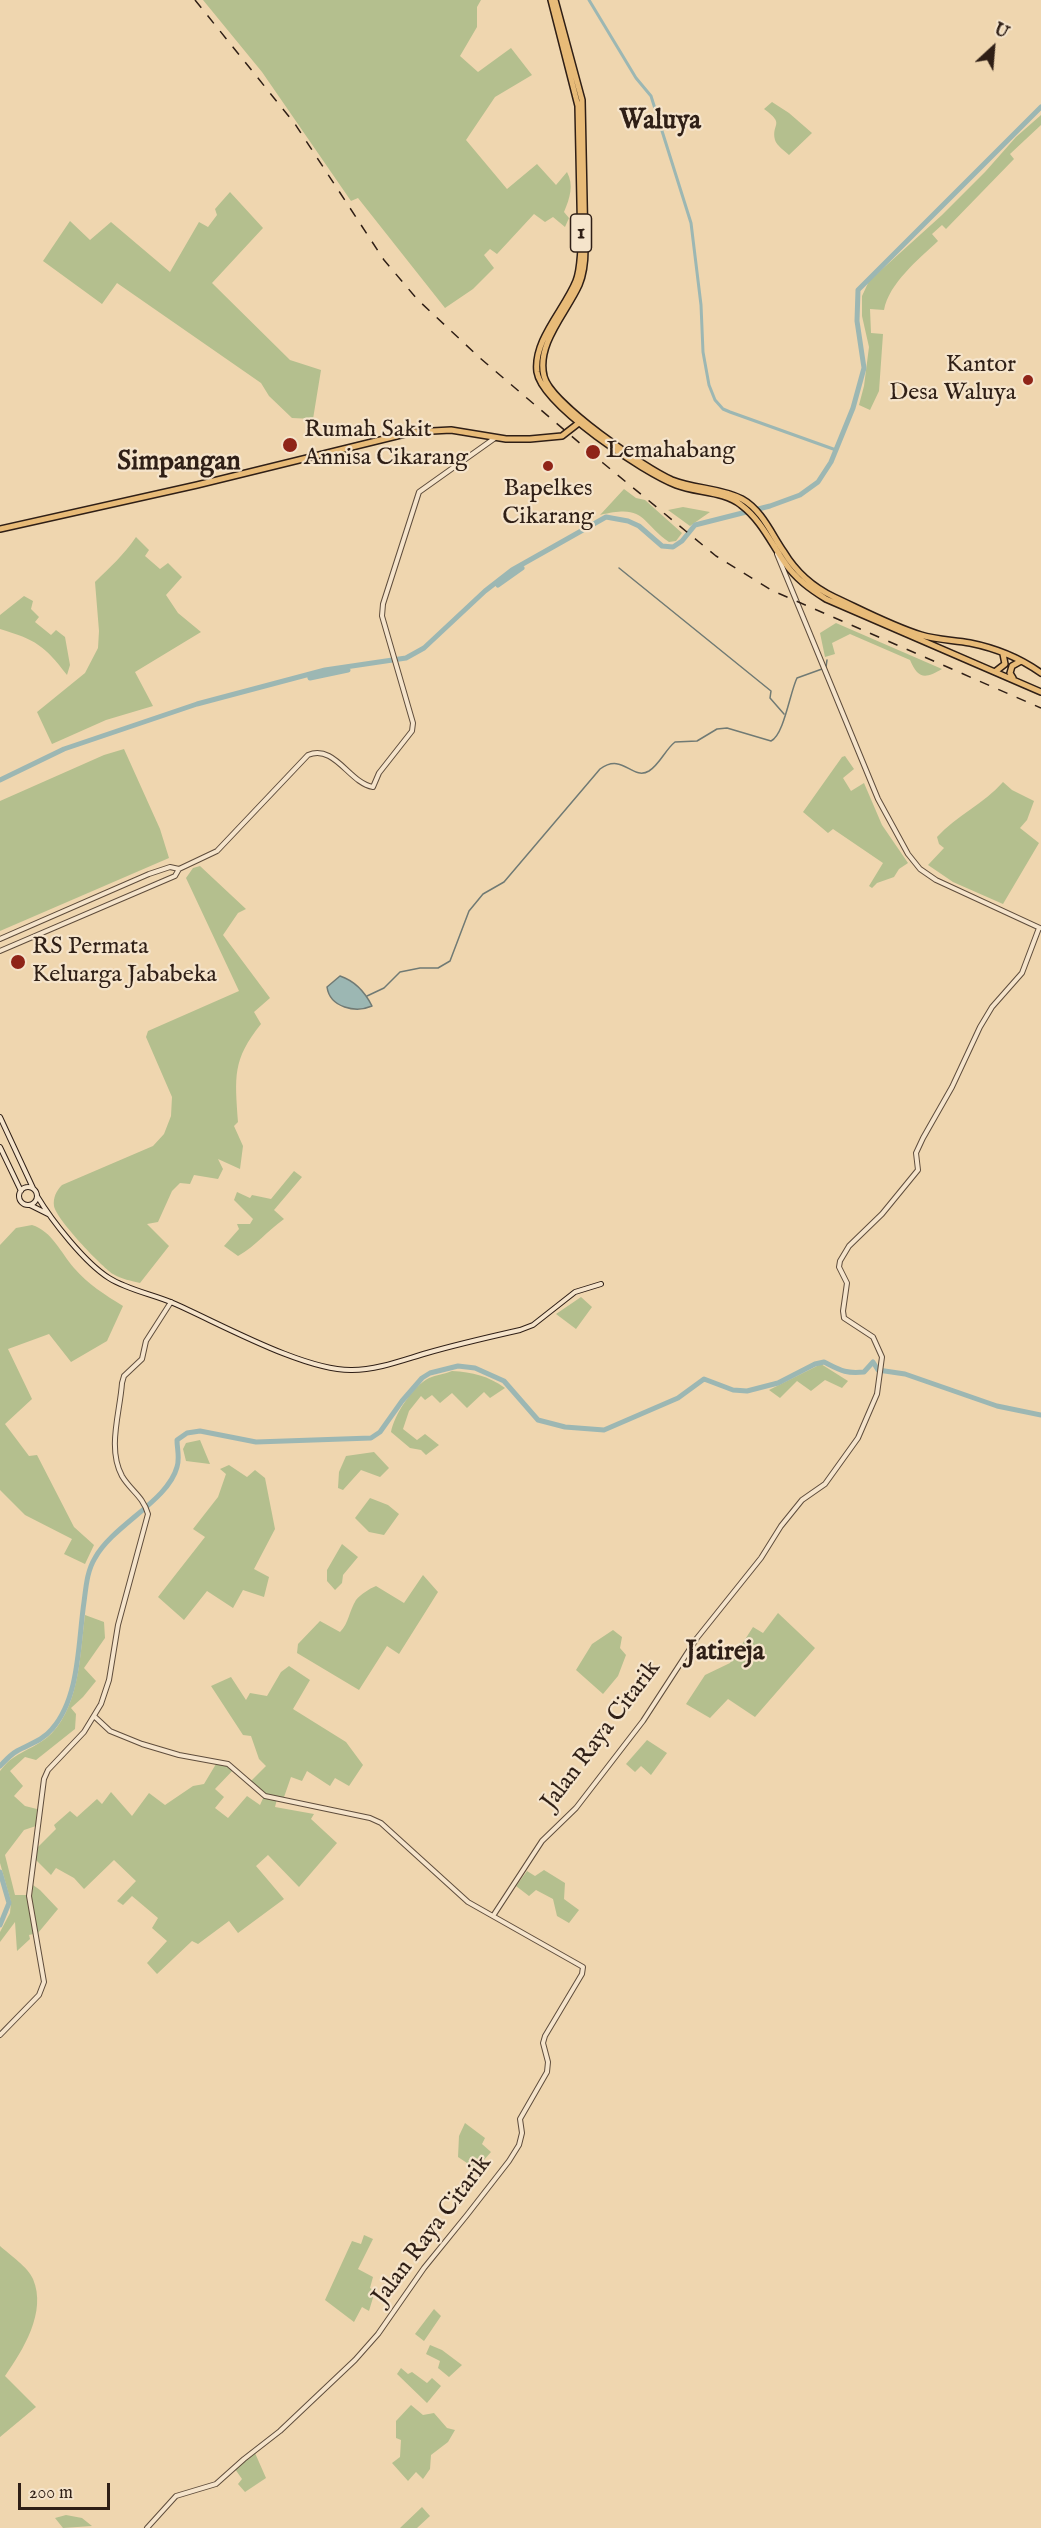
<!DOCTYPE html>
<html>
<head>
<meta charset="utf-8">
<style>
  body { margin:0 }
  #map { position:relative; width:1041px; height:2528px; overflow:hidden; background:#efd6af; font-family:"IM FELL English",serif }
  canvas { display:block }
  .north { position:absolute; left:963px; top:18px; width:60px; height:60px; -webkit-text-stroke:4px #f5e4cb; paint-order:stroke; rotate:26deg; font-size:16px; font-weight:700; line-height:24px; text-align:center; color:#2f1f16 }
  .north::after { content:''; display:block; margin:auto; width:21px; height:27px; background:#2f1f16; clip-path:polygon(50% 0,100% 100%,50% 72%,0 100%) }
  .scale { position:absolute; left:18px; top:2483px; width:92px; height:27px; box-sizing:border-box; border:3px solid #2f1f16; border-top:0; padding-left:8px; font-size:18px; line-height:21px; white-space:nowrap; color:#2f1f16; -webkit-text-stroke:4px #f5e4cb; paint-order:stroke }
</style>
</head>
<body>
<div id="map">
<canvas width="1041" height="2528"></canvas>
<div class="north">U</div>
<div class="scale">200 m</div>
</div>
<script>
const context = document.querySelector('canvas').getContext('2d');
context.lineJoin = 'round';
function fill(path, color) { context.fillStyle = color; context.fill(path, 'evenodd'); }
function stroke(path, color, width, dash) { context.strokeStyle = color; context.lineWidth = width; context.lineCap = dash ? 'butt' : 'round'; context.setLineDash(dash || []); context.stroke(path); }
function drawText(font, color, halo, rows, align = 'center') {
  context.font = font + ' "IM FELL English",serif'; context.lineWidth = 4.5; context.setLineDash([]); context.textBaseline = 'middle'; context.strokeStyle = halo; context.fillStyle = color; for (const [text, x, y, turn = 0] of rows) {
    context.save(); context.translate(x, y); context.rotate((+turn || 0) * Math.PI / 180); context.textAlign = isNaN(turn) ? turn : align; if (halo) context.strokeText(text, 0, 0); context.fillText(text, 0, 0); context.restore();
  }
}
fill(new Path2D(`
  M 203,0 L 481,0 L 477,7 L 477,27 L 460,56 L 478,72 L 511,48 L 532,75 L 495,97 L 466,140 L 507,189 L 537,164 L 556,185 L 567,172 C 574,185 570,198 564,212 L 569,218 L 565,227 L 553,217 L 545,222 L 534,214 L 497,254 L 490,249 L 484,255 L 494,268 L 473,289 L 445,308 L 358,198 L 351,201 L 262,72 Z
  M 772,102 L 789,113 L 812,133 L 789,155 C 784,150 777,146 775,140 C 771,123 786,125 764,109 Z
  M 1041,115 L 1041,125 L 1010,154 L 1014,159 L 946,229 L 942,225 L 932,234 L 938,241 C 919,259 889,283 884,310 L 870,309 L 871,333 L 883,334 L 879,391 L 870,410 L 859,405 L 864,386 L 869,347 L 862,316 L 862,296 L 869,281 L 942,215 L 985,172 L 1016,137 Z
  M 230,192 L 263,228 L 212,283 L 290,360 L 321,370 L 313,419 L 292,418 L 269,396 L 261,383 L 117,283 L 102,304 L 43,261 L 70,221 L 90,240 L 111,222 L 170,272 L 199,222 L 208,227 L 217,215 L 215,209 Z
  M 624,489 L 636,498 L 645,500 L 682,533 L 676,541 L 669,542 C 639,521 646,504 600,515 Z
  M 683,507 L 710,512 L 690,526 L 668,510 Z
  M 136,537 L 149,550 L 145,556 L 160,569 L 168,563 L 182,577 L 166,595 L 178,613 L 201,632 L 135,672 L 153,706 L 106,720 L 52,744 L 37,712 L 85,673 L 98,648 L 99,631 L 95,582 C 111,566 123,556 136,537 Z
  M 24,596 L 33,601 L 31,609 L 39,617 L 35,622 L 51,635 L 56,630 L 65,637 L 70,665 L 67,675 C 44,645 36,640 0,629 L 0,615 Z
  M 836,623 L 942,669 C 925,679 918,679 910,660 L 850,634 L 832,643 L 835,654 L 825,657 L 820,633 Z
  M 124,749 L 160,829 L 169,858 L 0,931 L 0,801 L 104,755 Z
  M 845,756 L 854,769 L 843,778 L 851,791 L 864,783 L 882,825 L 908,863 L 899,869 L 894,877 L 877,883 L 872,888 L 869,886 L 883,863 L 833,829 L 828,833 L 803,812 L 842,757 Z
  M 1003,782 L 1012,790 L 1034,801 L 1027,820 L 1020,828 L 1039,843 L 1003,904 L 953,882 L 928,865 L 944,848 L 939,844 L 937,837 C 957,815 984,804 1003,782 Z
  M 200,866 L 246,909 L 238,913 L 223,935 L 270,998 L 254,1012 L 261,1024 C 232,1060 235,1077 238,1122 L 234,1126 L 243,1146 L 240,1169 L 218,1159 L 223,1169 L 218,1179 L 194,1175 L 190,1184 L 180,1183 L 172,1191 L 158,1222 L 147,1224 L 169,1246 L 140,1283 C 132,1281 121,1279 113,1274 C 101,1266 56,1219 54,1206 C 53,1198 56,1191 62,1185 L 153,1146 L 164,1134 L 171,1116 L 172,1097 L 146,1037 L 148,1031 L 239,991 L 186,878 L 193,868 Z
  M 294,1171 L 302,1177 L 274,1210 L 284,1219 C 267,1231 256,1246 238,1256 L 224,1246 L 239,1229 L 237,1224 L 250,1224 L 253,1219 L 234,1200 L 237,1192 L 250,1198 L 252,1195 L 271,1199 Z
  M 32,1225 C 52,1231 61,1253 74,1268 C 88,1284 105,1295 123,1306 L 107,1341 L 71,1362 L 49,1334 L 8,1349 L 32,1399 L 5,1424 L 29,1456 L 37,1455 L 74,1527 L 94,1545 L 85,1564 L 64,1554 L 72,1539 L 25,1515 L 0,1490 L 0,1245 L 16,1228 Z
  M 581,1297 L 592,1307 L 576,1329 L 556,1314 Z
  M 821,1364 L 848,1381 L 842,1388 L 825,1380 L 811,1391 L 797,1381 L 780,1398 L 769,1390 Z
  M 452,1371 C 473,1372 488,1376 505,1388 L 490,1398 L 484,1392 L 467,1408 L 452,1393 L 440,1403 L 432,1395 L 425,1400 L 421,1396 L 409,1411 L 403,1429 L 417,1440 L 425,1434 L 439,1445 L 426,1455 L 421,1450 L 410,1448 L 391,1432 C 394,1415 413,1386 429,1378 C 436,1375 445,1374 452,1371 Z
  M 200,1440 L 210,1464 L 186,1461 L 183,1449 L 186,1443 Z
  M 374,1452 L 389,1468 L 380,1477 L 361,1470 L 343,1490 L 338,1488 L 339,1472 L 346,1456 Z
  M 229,1465 L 247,1477 L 255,1470 L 265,1478 L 275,1529 L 254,1569 L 269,1577 L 264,1597 L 243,1590 L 233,1608 L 207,1591 L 184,1620 L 158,1597 L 205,1537 L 193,1529 L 218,1497 L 226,1474 L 220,1469 Z
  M 370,1498 L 388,1505 L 399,1514 L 384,1535 L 369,1532 L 355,1518 Z
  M 342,1544 L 358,1557 L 343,1575 L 342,1583 L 335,1590 L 327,1581 L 327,1570 Z
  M 423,1575 L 438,1592 L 399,1654 L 387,1646 L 359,1690 L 297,1653 L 298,1644 L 320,1621 L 340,1632 C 349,1623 349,1611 356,1600 C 361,1594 369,1589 376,1586 L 404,1603 Z
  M 778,1613 L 815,1648 L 755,1717 L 728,1699 L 710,1718 L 686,1704 L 705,1675 L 730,1663 L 753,1627 L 763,1633 Z
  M 85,1615 L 104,1622 L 105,1638 L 84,1668 L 96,1681 L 83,1697 L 71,1708 L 76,1714 L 75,1729 L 36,1760 L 25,1757 L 10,1771 L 23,1786 L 14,1796 L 25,1806 L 37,1809 L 36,1826 L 24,1830 L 5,1855 L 15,1895 L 32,1895 L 33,1885 L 40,1890 L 58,1909 L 38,1933 L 29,1935 L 30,1939 L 17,1951 L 15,1922 L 0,1942 L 0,1932 L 10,1913 L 11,1902 L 0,1863 L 0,1771 C 4,1766 8,1761 13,1758 C 26,1749 40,1745 52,1733 C 80,1703 80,1653 85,1615 Z
  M 613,1630 L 622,1637 L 620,1648 L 626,1655 L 618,1676 L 603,1694 L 576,1670 L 592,1644 Z
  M 289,1666 L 310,1680 L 293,1709 L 346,1742 L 363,1765 L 349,1786 L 335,1778 L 330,1786 L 307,1771 L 302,1781 L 291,1777 L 283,1800 L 277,1799 L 275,1807 L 314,1814 L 311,1819 L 337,1843 L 299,1887 L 268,1855 L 256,1866 L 284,1899 L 238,1933 L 229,1921 L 198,1944 L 192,1941 L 157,1974 L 147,1963 L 167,1941 L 152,1928 L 158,1918 L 132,1896 L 123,1905 L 117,1901 L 136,1881 L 114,1860 L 84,1889 L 74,1878 L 56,1868 L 51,1875 L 35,1859 L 38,1847 L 56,1829 L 54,1825 L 70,1811 L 77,1817 L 97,1799 L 102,1804 L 111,1792 L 132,1816 L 149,1793 L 165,1805 L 193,1786 L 204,1784 L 216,1764 L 228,1764 L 234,1769 L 215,1789 L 224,1797 L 215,1808 L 228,1818 L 247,1796 L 260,1805 L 265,1794 L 249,1783 L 266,1766 L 259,1759 L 251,1736 L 243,1735 L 211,1686 L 231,1677 L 246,1700 L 250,1693 L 267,1696 L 281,1672 Z
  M 647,1740 L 667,1753 L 651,1775 L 641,1766 L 635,1772 L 626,1764 Z
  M 544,1870 L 565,1883 L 564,1899 L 579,1910 L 569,1923 L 557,1916 L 553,1899 L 536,1890 L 529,1896 L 516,1886 L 527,1871 L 535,1876 Z
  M 465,2123 L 485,2138 L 482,2144 L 491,2152 L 476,2169 L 458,2157 L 459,2136 Z
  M 364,2235 L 373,2239 L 358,2269 L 373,2277 L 370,2288 L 375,2291 L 369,2311 L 362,2307 L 354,2322 L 325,2300 L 352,2241 L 361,2244 Z
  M 0,2246 C 10,2255 28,2267 33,2279 C 47,2312 23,2350 5,2376 L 36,2407 L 0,2437 Z
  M 434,2309 L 441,2316 L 424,2341 L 415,2334 Z
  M 430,2345 L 442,2350 L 462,2365 L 449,2377 L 438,2368 L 440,2361 L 426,2354 Z
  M 401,2368 L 408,2374 L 412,2372 L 427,2383 L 432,2378 L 441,2386 L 427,2403 L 397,2374 Z
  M 411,2405 L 423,2415 L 434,2413 L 447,2428 L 455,2430 L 448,2442 L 431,2455 L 430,2469 L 423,2479 L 416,2472 L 408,2481 L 392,2463 L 400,2457 L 401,2440 L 396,2438 L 396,2421 Z
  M 255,2453 L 266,2478 L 245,2492 L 238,2484 L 242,2479 L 235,2469 L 245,2457 Z
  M 422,2507 L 430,2516 L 417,2528 L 400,2528 Z
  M 66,2515 L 82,2518 L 92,2526 L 63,2528 L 55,2518 Z`), '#b4bf8e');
const water = new Path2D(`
  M 340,976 C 355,981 365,992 372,1006 C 356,1013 330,1008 327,987 Z`);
fill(water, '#9cb7b3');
stroke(water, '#707a74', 1.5);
stroke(new Path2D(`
  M 619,568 L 771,691 L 770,698 L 784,714
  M 826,667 L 827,660
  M 367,996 L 384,988 L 400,972 L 420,968 L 438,968 L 450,961 L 469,911 L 483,894 L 504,882 L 600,769 C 623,752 632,781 649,771 C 660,764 665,750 675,742 L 697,741 L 717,729 L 727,728 L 771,741 C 784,735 790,692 797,678 L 822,669`), '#707a74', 1.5);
stroke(new Path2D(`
  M 589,0 L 636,78 L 651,96 L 691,223 L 701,305 L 703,352 L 709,385 L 715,400 L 723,409 L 730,412 L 836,450`), '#9cb7b3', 3);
stroke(new Path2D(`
  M 498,585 L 522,568
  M 310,678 L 348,670
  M 0,780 L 64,749 L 197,704 L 325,670 L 406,658 L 424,648 L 485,591 L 512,570 L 606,517 L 628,521 L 639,526 L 662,546 L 673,547 L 682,541 L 695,525 L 770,506 L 800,495 L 818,482 L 831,462 L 853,408 L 864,368 L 857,321 L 858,290 L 1041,107
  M 0,1766 C 5,1761 10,1755 17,1751 C 29,1744 42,1741 52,1729 C 80,1697 78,1642 84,1602 C 86,1587 87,1571 95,1558 C 113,1525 168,1501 177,1467 C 180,1458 177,1449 177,1440 L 187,1433 L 200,1431 L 256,1442 L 371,1438 L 380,1432 L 402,1401 L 422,1378 L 430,1373 L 458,1366 L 475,1368 L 504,1381 L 538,1420 L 565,1427 L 604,1430 L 678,1398 L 704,1379 L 733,1390 L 747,1391 L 778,1383 L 815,1364 L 824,1362 C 840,1370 845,1374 864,1372 L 873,1362 L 878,1370 L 905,1374 L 997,1406 L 1041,1415
  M 0,1872 L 9,1903 L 0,1925`), '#9cb7b3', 5);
const tertiary = new Path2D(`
  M 777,554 L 878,799 L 908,854 L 920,869 L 936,880 L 1040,928
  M 0,939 L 149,874 L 170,867 L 179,869
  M 0,951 L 175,876 L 179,869 L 217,851 L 308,755 C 335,744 349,783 373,787 L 379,773 L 412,731 L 413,723 L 382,616 L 383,604 L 419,492 L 495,438
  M 95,1717 L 110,1731 L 142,1744 L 179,1755 L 228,1764 L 265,1796 L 370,1818 L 381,1823 L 468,1902 L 583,1967 L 582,1974 L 545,2036 L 543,2043 L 548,2062 L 547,2072 L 520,2119 L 522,2133 L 519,2145 L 509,2161 L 467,2215 L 424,2268 L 378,2334 L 355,2360 L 280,2431 L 244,2459 L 216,2484 L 176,2496 L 147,2528
  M 493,1916 L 542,1841 L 576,1808 L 643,1721 L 697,1638 L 761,1558 L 781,1526 L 802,1500 L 825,1484 L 858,1438 L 877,1394 L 882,1357 L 873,1337 L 844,1318 L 843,1311 L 847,1283 L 839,1267 L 840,1261 L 849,1246 L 882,1214 L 918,1170 L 916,1153 L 923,1138 L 952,1087 L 980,1027 L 992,1007 L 1022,973 L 1039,928
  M 0,2035 L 39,1995 L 44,1982 L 29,1896 L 44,1779 L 48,1770 L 84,1732 L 101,1704 L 109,1680 L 118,1625 L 148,1514 C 143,1496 130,1490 122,1476 C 107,1448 120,1413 122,1383 L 124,1376 L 142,1359 L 146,1341 L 171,1302`);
const secondary = new Path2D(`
  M 0,1117 L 33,1188
  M 0,1147 L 21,1191
  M19 1196a9 9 0 1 1 18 0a9 9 0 1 1-18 0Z
  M 37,1196 C 52,1221 85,1263 109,1278 C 128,1290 152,1294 173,1303 C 219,1323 304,1371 352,1370 C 377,1370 403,1360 427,1353 C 458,1344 489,1337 520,1330 L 533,1325 L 575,1292 L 601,1284
  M 30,1205 L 48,1214`);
const primary = new Path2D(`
  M 0,529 L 197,485 L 413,432 L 451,430 L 506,439 L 530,439 L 562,436 L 580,422`);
const trunk = new Path2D(`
  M 551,0 L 578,106 L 581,249 C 580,260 580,271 576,281 C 565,309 533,340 537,372 C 542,405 644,473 676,485 C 696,493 724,491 741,505 C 761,520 771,543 785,563 C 796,579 810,589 826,599 L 1041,692
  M 555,0 L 582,100 L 585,249 C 585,262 584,273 579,285 C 567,312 536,344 544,376 C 550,403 646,469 672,480 C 695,489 721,488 742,499 C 762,510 772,535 784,552 C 796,572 813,587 834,597 C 862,610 892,626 921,635 C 937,640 954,640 970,643 C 995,648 1020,658 1041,673
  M 996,671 L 1005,664 L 1003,654
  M 1013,678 L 1010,673 L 1012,666 L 1021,661`);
stroke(tertiary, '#5f4d3c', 6);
stroke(secondary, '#2f1f16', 6);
stroke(primary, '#2f1f16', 8);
stroke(trunk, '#2f1f16', 8);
stroke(tertiary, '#f5e4cb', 4);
stroke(secondary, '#f5e4cb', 4);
stroke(primary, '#e8bb78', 5);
stroke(trunk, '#e8bb78', 5);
stroke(new Path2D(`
  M 195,0 L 295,124 L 384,260 L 417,299 L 480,358 L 603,463 L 716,556 L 771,590 L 1041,708`), '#2f1f16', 1.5, [10, 10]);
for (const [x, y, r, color] of [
  [1028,380,6,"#8f2418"],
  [290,445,8,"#8f2418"],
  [593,452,8,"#8f2418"],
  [548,466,6,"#8f2418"],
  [18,962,8,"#8f2418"]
]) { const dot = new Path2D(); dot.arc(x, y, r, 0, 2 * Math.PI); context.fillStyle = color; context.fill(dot); stroke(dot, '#f5e4cb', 2); }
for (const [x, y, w] of [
  [581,233,21]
]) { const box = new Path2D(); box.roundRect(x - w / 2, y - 19, w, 38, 4.5); context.fillStyle = '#f5e4cb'; context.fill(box); stroke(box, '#2f1f16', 1.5); }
drawText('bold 22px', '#2f1f16', null, [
  ["1",581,233]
]);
drawText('24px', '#2f1f16', '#f5e4cb', [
  ["Kantor",1016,366,"right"],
  ["Desa Waluya",1016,394,"right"],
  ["Rumah Sakit",304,431],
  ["Annisa Cikarang",304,459],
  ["Lemahabang",606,452],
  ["Bapelkes",548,490,"center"],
  ["Cikarang",548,518,"center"],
  ["RS Permata",32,948],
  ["Keluarga Jababeka",32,976]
], 'left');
drawText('24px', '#2f1f16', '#f5e4cb', [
  ["Jalan Raya Citarik",602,1736,-53],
  ["Jalan Raya Citarik",433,2231,-53]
]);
drawText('bold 27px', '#2f1f16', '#f5e4cb', [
  ["Waluya",660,122],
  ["Simpangan",179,463],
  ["Jatireja",725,1653]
]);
</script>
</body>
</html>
